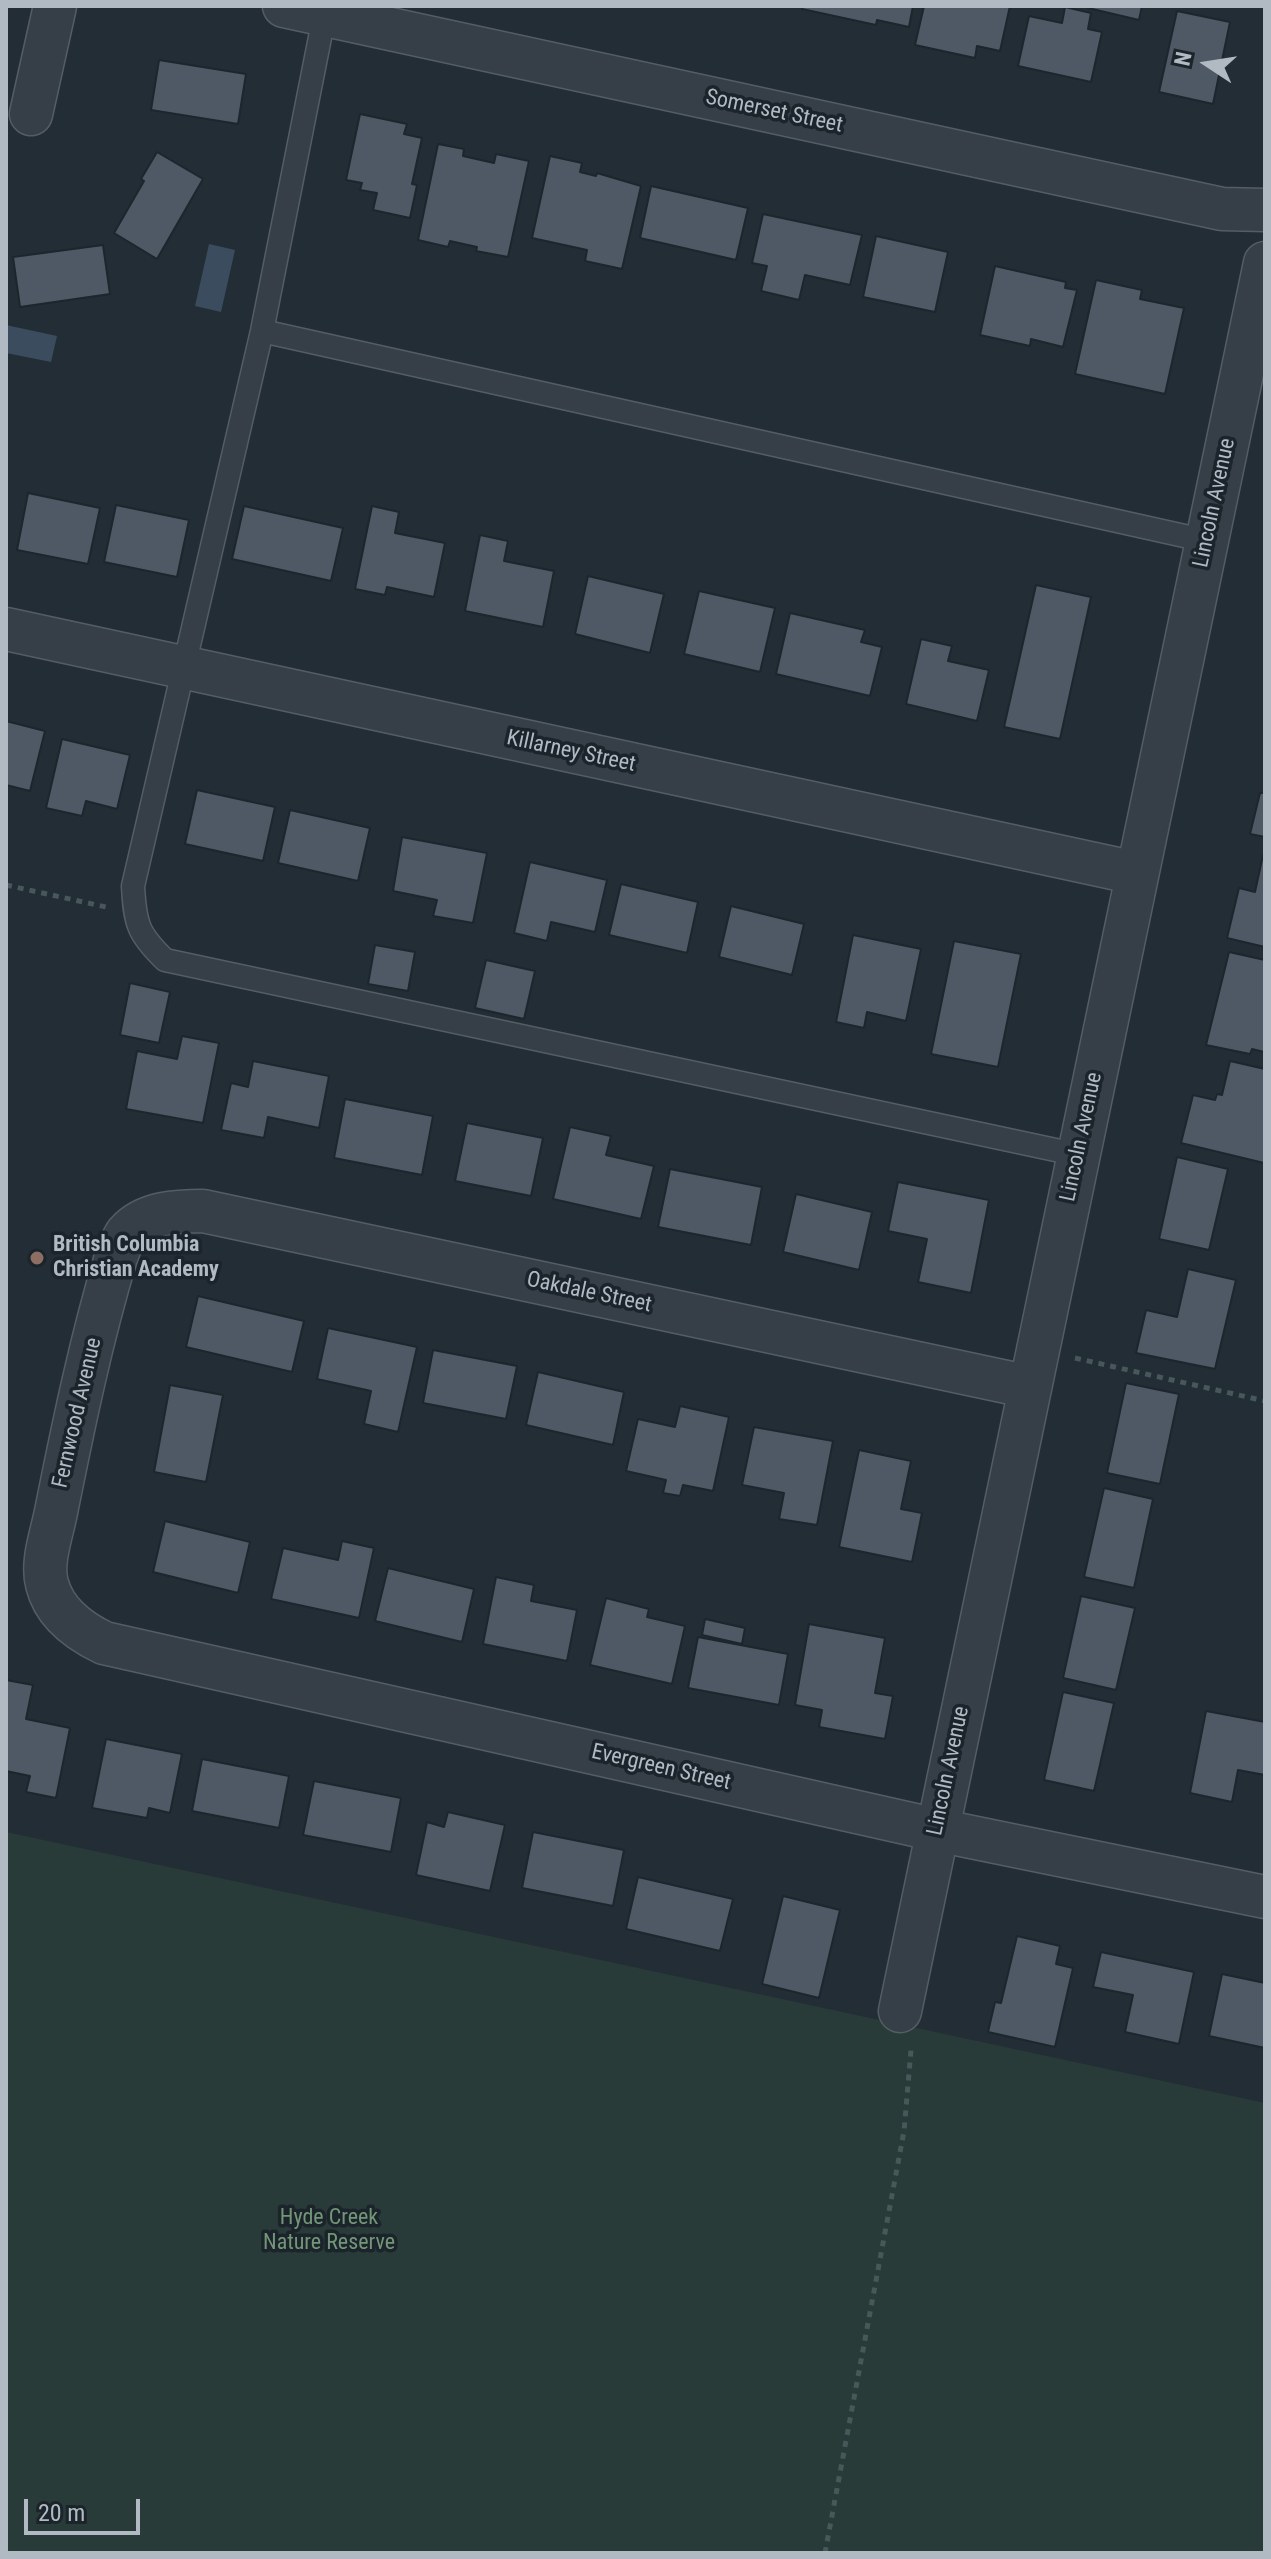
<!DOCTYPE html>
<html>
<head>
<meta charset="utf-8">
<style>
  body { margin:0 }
  #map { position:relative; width:1271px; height:2559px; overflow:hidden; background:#232d36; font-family:"Roboto Condensed",sans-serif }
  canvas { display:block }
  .frame { position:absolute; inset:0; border:8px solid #b1bac3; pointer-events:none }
  .north { position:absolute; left:1167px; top:24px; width:80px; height:80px; -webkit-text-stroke:6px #1c242b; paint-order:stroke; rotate:282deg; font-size:22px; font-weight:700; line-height:32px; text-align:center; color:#b1bac3 }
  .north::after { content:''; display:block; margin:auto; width:28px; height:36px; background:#b1bac3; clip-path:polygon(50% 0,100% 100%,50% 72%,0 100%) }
  .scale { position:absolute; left:24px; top:2499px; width:116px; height:36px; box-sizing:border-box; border:4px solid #b1bac3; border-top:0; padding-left:10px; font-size:24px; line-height:28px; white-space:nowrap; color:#b1bac3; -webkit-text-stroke:6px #1c242b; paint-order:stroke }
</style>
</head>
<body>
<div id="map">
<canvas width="1271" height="2559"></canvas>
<div class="frame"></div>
<div class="north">N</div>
<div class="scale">20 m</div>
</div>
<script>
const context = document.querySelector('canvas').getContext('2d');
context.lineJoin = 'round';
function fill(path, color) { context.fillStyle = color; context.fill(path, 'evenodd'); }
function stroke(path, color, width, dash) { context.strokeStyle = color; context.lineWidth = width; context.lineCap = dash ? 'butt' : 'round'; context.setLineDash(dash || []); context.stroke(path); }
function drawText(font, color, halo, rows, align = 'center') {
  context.font = font + ' "Roboto Condensed",sans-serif'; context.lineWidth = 7; context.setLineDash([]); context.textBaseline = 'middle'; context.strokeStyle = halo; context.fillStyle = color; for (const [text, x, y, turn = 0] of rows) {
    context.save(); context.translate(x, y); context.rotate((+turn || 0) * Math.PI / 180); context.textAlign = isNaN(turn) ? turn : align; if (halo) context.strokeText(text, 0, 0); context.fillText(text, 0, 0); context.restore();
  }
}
fill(new Path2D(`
  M 6,1832 L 1265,2103 L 1265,2553 L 6,2553 Z`), '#283b39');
fill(new Path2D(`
  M 209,244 L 235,250 L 221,312 L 195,306 Z
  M 6,325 L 57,336 L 51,362 L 6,353 Z`), '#3a4c5e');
const building = new Path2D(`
  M 802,6 L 913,6 L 909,27 L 877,20 L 876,25 L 802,9 Z
  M 924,6 L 1010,6 L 1000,51 L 977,46 L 975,58 L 915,45 Z
  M 1089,6 L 1142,6 L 1139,20 L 1088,8 Z
  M 1065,7 L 1091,13 L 1088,29 L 1102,32 L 1091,82 L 1018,66 L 1029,16 L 1062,23 Z
  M 1177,11 L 1230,22 L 1213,104 L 1159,92 Z
  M 159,60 L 246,74 L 238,124 L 151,110 Z
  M 360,114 L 407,124 L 404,134 L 422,138 L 412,184 L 417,185 L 410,218 L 373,210 L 377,193 L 360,190 L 362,183 L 346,180 Z
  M 438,144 L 464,149 L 463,156 L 494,163 L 496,154 L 529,161 L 508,257 L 476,251 L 477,247 L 450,241 L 448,247 L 418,240 Z
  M 157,152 L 203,179 L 157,259 L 114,233 L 144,181 L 141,179 Z
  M 550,156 L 582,163 L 580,172 L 596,176 L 597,173 L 641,186 L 622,269 L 585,261 L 587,250 L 532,238 Z
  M 651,186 L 748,208 L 736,260 L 640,238 Z
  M 763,214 L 862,235 L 850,285 L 805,275 L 799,300 L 761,291 L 767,266 L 752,263 Z
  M 876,236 L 948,252 L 935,312 L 863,297 Z
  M 103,245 L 110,294 L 20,307 L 13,257 Z
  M 995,266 L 1066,282 L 1065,288 L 1077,290 L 1063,347 L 1031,339 L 1030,346 L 980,335 Z
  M 1096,280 L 1142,290 L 1140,299 L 1184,308 L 1165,394 L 1075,374 Z
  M 28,493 L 100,508 L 88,564 L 17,550 Z
  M 116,505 L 189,520 L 177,577 L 104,562 Z
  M 244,506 L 343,528 L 331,581 L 232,559 Z
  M 372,506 L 399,512 L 395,533 L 445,543 L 434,597 L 387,587 L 385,595 L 355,589 Z
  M 480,535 L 508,541 L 504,561 L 554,571 L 543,627 L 465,611 Z
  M 588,576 L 664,594 L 650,653 L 575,634 Z
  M 1036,585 L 1091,597 L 1060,739 L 1004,727 Z
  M 699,591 L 775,608 L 760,672 L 684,654 Z
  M 790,613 L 865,630 L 861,642 L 882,647 L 870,696 L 776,674 Z
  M 921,639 L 952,646 L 948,661 L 989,670 L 977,721 L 906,704 Z
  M 6,721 L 45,731 L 30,791 L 6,785 Z
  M 62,739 L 130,755 L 117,809 L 86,801 L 82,816 L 46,808 Z
  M 1265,787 L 1265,837 L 1250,834 L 1260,793 L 1263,793 Z
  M 197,790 L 275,807 L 263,861 L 185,844 Z
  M 290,810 L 370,828 L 358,881 L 278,863 Z
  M 402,837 L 487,853 L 473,923 L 433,916 L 437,900 L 393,891 Z
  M 1263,855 L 1265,856 L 1265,947 L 1227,938 L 1239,888 L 1255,892 Z
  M 530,862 L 607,880 L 595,932 L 551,922 L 547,941 L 514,933 Z
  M 621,884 L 698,902 L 687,953 L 609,935 Z
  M 731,906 L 804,924 L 792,975 L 719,957 Z
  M 853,935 L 921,949 L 906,1021 L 867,1012 L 864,1028 L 836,1022 Z
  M 954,941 L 1021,954 L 998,1067 L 931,1054 Z
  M 375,945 L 415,952 L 408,991 L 368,984 Z
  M 1229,952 L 1265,960 L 1264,1052 L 1252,1049 L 1250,1054 L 1206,1045 Z
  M 486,960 L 535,971 L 524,1019 L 475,1008 Z
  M 130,983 L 170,992 L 159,1043 L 120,1035 Z
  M 182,1036 L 219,1043 L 203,1123 L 126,1109 L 137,1051 L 177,1059 Z
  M 253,1061 L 329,1076 L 319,1128 L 268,1117 L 264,1138 L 221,1130 L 231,1083 L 248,1087 Z
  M 1230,1061 L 1265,1069 L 1264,1163 L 1181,1143 L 1193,1095 L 1215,1100 L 1217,1094 L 1222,1095 Z
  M 345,1099 L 433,1116 L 422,1175 L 334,1158 Z
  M 467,1123 L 543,1138 L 531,1196 L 455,1181 Z
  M 570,1127 L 611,1136 L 606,1155 L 654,1166 L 641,1219 L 553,1199 Z
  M 1177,1157 L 1228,1169 L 1209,1250 L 1159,1239 Z
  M 670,1169 L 762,1187 L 751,1245 L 658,1227 Z
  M 898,1182 L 989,1200 L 971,1293 L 918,1282 L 927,1239 L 888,1231 Z
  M 796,1194 L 872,1212 L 859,1270 L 783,1252 Z
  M 1188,1269 L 1236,1280 L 1215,1369 L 1136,1353 L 1146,1310 L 1177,1317 Z
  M 198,1296 L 304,1321 L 292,1372 L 186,1347 Z
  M 328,1328 L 417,1347 L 398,1432 L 364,1424 L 371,1391 L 317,1379 Z
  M 433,1350 L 517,1366 L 506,1419 L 423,1403 Z
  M 538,1372 L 624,1392 L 613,1445 L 526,1425 Z
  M 1126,1383 L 1179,1394 L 1160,1484 L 1107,1473 Z
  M 170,1385 L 223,1395 L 206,1482 L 154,1472 Z
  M 680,1406 L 729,1417 L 713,1491 L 683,1485 L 680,1496 L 663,1493 L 666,1480 L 626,1471 L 638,1419 L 675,1427 Z
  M 754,1427 L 833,1441 L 817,1525 L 779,1519 L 784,1493 L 742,1485 Z
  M 859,1450 L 911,1461 L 901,1509 L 922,1513 L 912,1562 L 839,1547 Z
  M 1104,1488 L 1153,1499 L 1134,1588 L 1084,1577 Z
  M 165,1521 L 250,1542 L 238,1593 L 153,1572 Z
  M 342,1541 L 374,1548 L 359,1618 L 271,1599 L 283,1548 L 338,1560 Z
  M 388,1568 L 474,1589 L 462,1642 L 375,1621 Z
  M 496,1577 L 534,1585 L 531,1601 L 577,1610 L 567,1661 L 483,1644 Z
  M 1081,1596 L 1135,1608 L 1116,1690 L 1063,1678 Z
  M 606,1598 L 649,1609 L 647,1617 L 685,1626 L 672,1684 L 590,1665 Z
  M 705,1619 L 745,1628 L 742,1644 L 702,1635 Z
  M 809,1624 L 885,1638 L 875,1693 L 893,1696 L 885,1739 L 819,1727 L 822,1710 L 795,1705 Z
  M 698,1637 L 788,1654 L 779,1705 L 688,1688 Z
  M 6,1680 L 33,1685 L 26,1719 L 70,1728 L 56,1798 L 26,1792 L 30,1776 L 6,1771 Z
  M 1063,1692 L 1114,1703 L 1094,1791 L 1044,1780 Z
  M 1206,1711 L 1265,1722 L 1265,1775 L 1238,1770 L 1232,1802 L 1190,1793 Z
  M 106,1739 L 182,1754 L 170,1813 L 149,1808 L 147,1818 L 92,1808 Z
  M 202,1759 L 289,1776 L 279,1828 L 192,1811 Z
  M 314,1781 L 401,1798 L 391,1852 L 303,1835 Z
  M 448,1812 L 505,1825 L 490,1891 L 416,1875 L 427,1822 L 444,1827 Z
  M 533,1832 L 624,1850 L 613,1906 L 522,1888 Z
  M 638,1877 L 733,1899 L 720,1951 L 626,1929 Z
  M 783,1896 L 840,1910 L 819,1998 L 762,1984 Z
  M 1017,1936 L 1060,1946 L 1056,1964 L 1073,1968 L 1055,2047 L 988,2032 L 995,2002 L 1001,2003 Z
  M 1101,1952 L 1194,1972 L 1179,2044 L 1125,2032 L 1133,1995 L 1093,1987 Z
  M 1222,1974 L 1265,1983 L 1265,2048 L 1209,2036 Z`);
fill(building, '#4e5965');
stroke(building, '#1d262d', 2);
const lane = new Path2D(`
  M 326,7 L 262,331 L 133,886 C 135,924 138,934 165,960 L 1079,1155
  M 262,331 L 1207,541`);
const street = new Path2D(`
  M 284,6 L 1222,209 L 1265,210
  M 31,114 L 55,6
  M 6,629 L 1136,873
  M 1030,1387 L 203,1211 C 178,1211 146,1212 127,1233 C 122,1239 119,1250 116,1257 C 91,1340 73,1427 56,1512 C 52,1533 41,1562 47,1584 C 54,1612 79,1631 104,1643 L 937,1830 L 1265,1897
  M 900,2011 L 1265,263`);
stroke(lane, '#545d64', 25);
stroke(street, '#545d64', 45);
stroke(new Path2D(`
  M 6,885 L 106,907
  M 1075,1358 L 1265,1401
  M 825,2553 L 904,2131 L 911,2050`), '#465858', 5, [6, 6]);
stroke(lane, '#363f47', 22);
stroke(street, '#363f47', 42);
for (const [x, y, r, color] of [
  [37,1258,8,"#8d6e63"]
]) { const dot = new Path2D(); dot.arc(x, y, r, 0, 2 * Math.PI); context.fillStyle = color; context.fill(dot); stroke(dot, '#1c242b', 3); }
drawText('22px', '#b1bac3', '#1c242b', [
  ["Somerset Street",774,112,12],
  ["Lincoln Avenue",1215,503,-78],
  ["Killarney Street",571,752,12],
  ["Lincoln Avenue",1082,1137,-78],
  ["Oakdale Street",589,1293,12],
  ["Fernwood Avenue",78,1413,-77],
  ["Evergreen Street",661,1768,13],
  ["Lincoln Avenue",949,1771,-78]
]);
drawText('bold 22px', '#b1bac3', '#1c242b', [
  ["British Columbia",53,1245],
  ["Christian Academy",53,1270]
], 'left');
drawText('22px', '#729677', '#1c242b', [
  ["Hyde Creek",329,2218],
  ["Nature Reserve",329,2243]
]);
</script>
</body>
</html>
